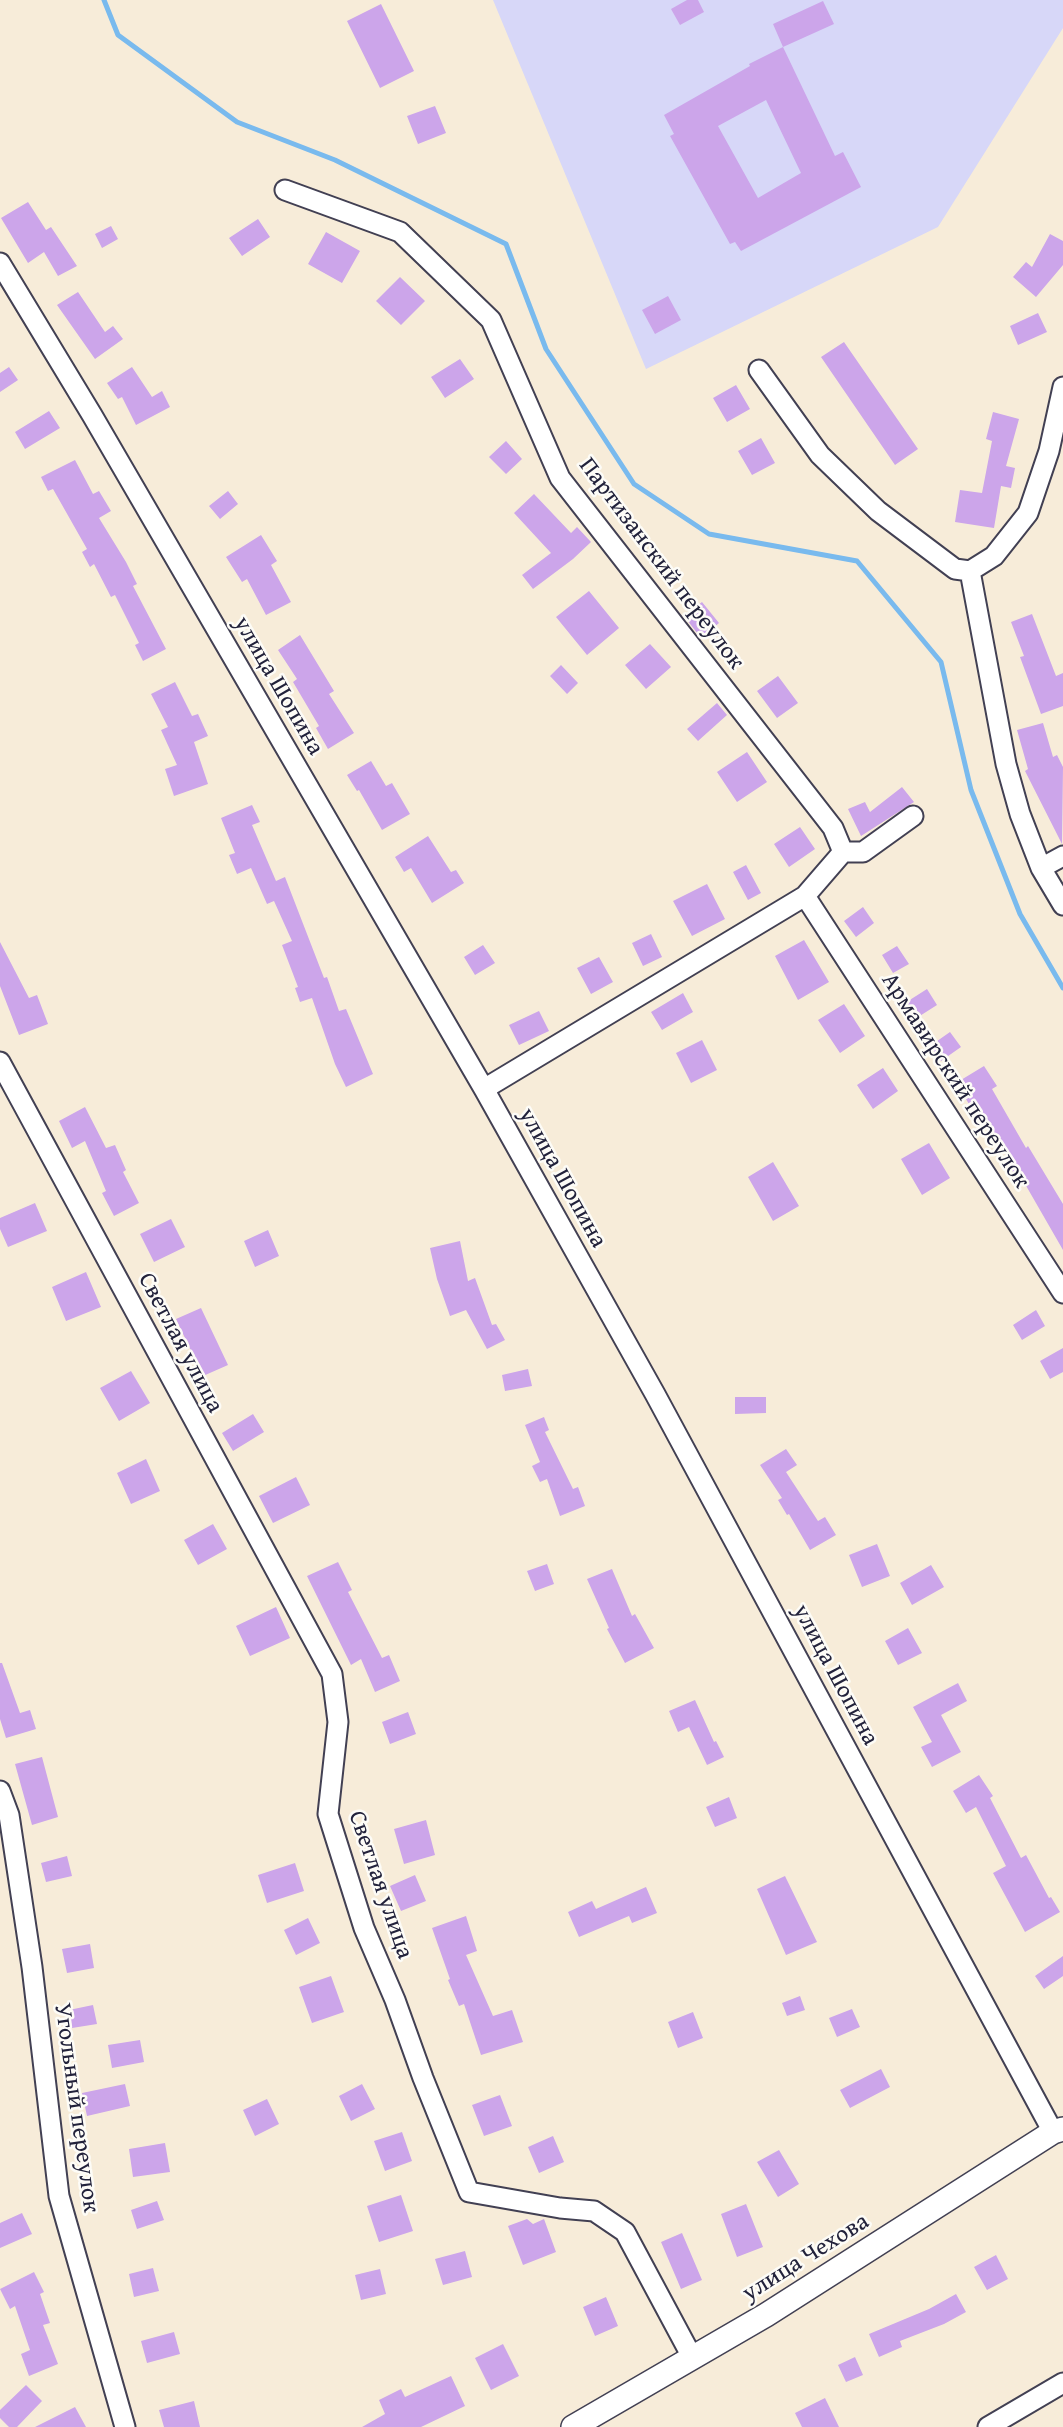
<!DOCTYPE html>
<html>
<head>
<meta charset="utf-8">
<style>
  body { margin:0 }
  canvas { display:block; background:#f7ecd9 }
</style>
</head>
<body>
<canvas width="1063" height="2427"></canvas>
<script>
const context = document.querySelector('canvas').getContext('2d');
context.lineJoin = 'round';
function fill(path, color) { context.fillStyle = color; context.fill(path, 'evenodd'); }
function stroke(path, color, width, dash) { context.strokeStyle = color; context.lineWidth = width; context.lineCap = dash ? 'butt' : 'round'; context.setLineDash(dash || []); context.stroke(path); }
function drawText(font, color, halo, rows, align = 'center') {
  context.font = font + ' "Gentium Book Plus",serif'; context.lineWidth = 5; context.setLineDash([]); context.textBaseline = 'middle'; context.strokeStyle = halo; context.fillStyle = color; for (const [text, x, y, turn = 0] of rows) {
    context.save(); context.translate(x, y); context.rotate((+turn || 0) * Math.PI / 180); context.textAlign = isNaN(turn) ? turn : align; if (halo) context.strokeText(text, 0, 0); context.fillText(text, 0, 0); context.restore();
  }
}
fill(new Path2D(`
  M 493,0 L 1063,0 L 1063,28 L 938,227 L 646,369 Z`), '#d7d7f8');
stroke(new Path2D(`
  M 104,0 L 118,35 L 237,122 L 335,160 L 506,244 L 546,349 L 634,484 L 709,534 L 857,561 L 941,662 L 971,790 L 1020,914 L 1063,988`), '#79baee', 5);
fill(new Path2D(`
  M 687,0 L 698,0 L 704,12 L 680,25 L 671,9 Z
  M 823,1 L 834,24 L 783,47 L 773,24 Z
  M 381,4 L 414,71 L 380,88 L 347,21 Z
  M 783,47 L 835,156 L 843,152 L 861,187 L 741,251 L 735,242 L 730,244 L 670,136 L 674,134 L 664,115 L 750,66 L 749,64 ZM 766,100 L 801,173 L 758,198 L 718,126 Z
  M 435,106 L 446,133 L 418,144 L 407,116 Z
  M 28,202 L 46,230 L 51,227 L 77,266 L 58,276 L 44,252 L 28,263 L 1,218 Z
  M 258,219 L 270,237 L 242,256 L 229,238 Z
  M 111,226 L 118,239 L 102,248 L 95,234 Z
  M 326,232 L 360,251 L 342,283 L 308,264 Z
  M 1050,234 L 1063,241 L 1063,265 L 1036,297 L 1013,277 L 1026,262 L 1032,267 Z
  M 400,277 L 425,301 L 401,325 L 376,301 Z
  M 78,292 L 105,332 L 113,326 L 123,339 L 95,359 L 57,305 Z
  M 668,296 L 681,320 L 655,334 L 642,310 Z
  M 1038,313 L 1047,332 L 1018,345 L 1010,326 Z
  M 844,342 L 918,449 L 895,465 L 821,357 Z
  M 460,359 L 474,379 L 445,398 L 431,377 Z
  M 9,367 L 18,380 L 0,392 L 0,373 Z
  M 132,367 L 152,397 L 162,391 L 170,407 L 136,425 L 122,397 L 118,399 L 107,383 Z
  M 736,385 L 750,409 L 727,422 L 713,398 Z
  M 49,411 L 60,428 L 25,449 L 15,432 Z
  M 993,412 L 1019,419 L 1006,466 L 1015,468 L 1011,488 L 1001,486 L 994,528 L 955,522 L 960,490 L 982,493 L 992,441 L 986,439 Z
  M 761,438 L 775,463 L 752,475 L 738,451 Z
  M 506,441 L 522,459 L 506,474 L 489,457 Z
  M 75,460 L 93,494 L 99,491 L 111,511 L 99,518 L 126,562 L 137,584 L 133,586 L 166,649 L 143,661 L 135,645 L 139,643 L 115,595 L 111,597 L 94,564 L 90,567 L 82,552 L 87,549 L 53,489 L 48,491 L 41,477 Z
  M 228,491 L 238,504 L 220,519 L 209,506 Z
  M 534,494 L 571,533 L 577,527 L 591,542 L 573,559 L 533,589 L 522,575 L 551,553 L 514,513 Z
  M 261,535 L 277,561 L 271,565 L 291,602 L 266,615 L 247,579 L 242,582 L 226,557 Z
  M 589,591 L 619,628 L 587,655 L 556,617 Z
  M 702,602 L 719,623 L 701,638 L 684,616 Z
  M 1032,614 L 1056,676 L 1063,673 L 1063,706 L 1041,714 L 1020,657 L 1024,656 L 1011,622 Z
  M 300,635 L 334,691 L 329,694 L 354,733 L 328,749 L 316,728 L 319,726 L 293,682 L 297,679 L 278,650 Z
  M 650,644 L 671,667 L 646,689 L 625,665 Z
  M 561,665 L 578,683 L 567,694 L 550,676 Z
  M 778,676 L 798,703 L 777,718 L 757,691 Z
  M 175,682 L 192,716 L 198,714 L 208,736 L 194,742 L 208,784 L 174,796 L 165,769 L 177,765 L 161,730 L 168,727 L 151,694 Z
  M 717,703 L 727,715 L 698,741 L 687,729 Z
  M 1043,723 L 1053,757 L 1057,755 L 1063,767 L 1062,844 L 1025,771 L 1028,769 L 1017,730 Z
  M 747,752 L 767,782 L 737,802 L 717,772 Z
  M 371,761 L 386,786 L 392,783 L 410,814 L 382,830 L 359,790 L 357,791 L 347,775 Z
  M 902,787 L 914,802 L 861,836 L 848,809 L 865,802 L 870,812 Z
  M 252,805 L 260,822 L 252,825 L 276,881 L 285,877 L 324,978 L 327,977 L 339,1011 L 346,1009 L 373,1074 L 346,1087 L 335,1064 L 312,998 L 300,1002 L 295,988 L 298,987 L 282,945 L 292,941 L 274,901 L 267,904 L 251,868 L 237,874 L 229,855 L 235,853 L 221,818 Z
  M 800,827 L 815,849 L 789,867 L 774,844 Z
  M 428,836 L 451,872 L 456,870 L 464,883 L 432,903 L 411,868 L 404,872 L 395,857 Z
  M 746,865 L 761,893 L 748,900 L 733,872 Z
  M 707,884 L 725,919 L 692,936 L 673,901 Z
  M 863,907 L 874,923 L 856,937 L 844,921 Z
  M 651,934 L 662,957 L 643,966 L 632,943 Z
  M 804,940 L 829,982 L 798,1000 L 775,956 Z
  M 0,942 L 29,998 L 37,995 L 48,1024 L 19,1035 L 0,986 Z
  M 483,945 L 495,963 L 475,975 L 464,957 Z
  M 897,946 L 909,964 L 893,973 L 882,955 Z
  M 599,957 L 613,982 L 591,994 L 577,968 Z
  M 927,989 L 937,1005 L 915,1019 L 905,1003 Z
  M 683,993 L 693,1012 L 662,1030 L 651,1012 Z
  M 844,1004 L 865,1036 L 840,1053 L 818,1020 Z
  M 539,1011 L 549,1031 L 519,1045 L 509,1025 Z
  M 950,1032 L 961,1047 L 941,1061 L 930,1046 Z
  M 702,1040 L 717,1070 L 691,1083 L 676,1053 Z
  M 984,1066 L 997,1086 L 992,1089 L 1026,1148 L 1028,1146 L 1063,1204 L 1063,1250 L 1021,1177 L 1017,1179 L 1006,1160 L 1008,1159 L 974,1101 L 969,1104 L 956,1083 Z
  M 883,1068 L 898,1091 L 873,1109 L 857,1085 Z
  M 85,1107 L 106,1148 L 115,1145 L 126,1170 L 123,1172 L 139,1203 L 114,1216 L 102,1193 L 106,1191 L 85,1141 L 72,1148 L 59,1121 Z
  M 929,1143 L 950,1178 L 922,1195 L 901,1159 Z
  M 773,1162 L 799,1206 L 773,1221 L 748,1177 Z
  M 35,1203 L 47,1231 L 8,1247 L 0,1229 L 0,1218 Z
  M 171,1219 L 185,1247 L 154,1262 L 140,1234 Z
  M 268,1230 L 279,1256 L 255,1267 L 244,1241 Z
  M 460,1241 L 468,1281 L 475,1278 L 492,1325 L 496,1324 L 505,1340 L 487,1349 L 466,1310 L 450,1316 L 437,1279 L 430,1248 Z
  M 86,1272 L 101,1307 L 66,1321 L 52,1287 Z
  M 201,1308 L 228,1365 L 203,1376 L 176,1319 Z
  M 1036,1310 L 1045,1326 L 1022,1340 L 1013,1325 Z
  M 1063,1348 L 1063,1372 L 1050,1379 L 1040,1361 Z
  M 528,1369 L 532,1386 L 505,1391 L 502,1375 Z
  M 131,1371 L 150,1403 L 119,1421 L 100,1388 Z
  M 735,1397 L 766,1397 L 766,1413 L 735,1414 Z
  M 253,1414 L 264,1432 L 233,1451 L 222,1433 Z
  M 544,1417 L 549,1430 L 545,1432 L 573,1489 L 578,1487 L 585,1506 L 560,1516 L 547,1479 L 540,1482 L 532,1466 L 540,1462 L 525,1425 Z
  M 786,1449 L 797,1465 L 786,1472 L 818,1521 L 825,1517 L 836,1535 L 810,1550 L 789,1514 L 787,1515 L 778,1500 L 782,1498 L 760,1465 Z
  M 146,1459 L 160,1491 L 131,1504 L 117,1473 Z
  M 296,1477 L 310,1505 L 273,1523 L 259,1496 Z
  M 213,1524 L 227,1549 L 198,1565 L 184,1540 Z
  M 877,1544 L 890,1576 L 862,1587 L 849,1555 Z
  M 338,1562 L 352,1590 L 348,1592 L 382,1658 L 389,1655 L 400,1681 L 375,1692 L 361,1659 L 351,1665 L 307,1576 Z
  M 547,1564 L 554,1584 L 535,1591 L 527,1571 Z
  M 931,1565 L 944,1587 L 912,1605 L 900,1583 Z
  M 612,1569 L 632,1616 L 635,1614 L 654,1648 L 625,1663 L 607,1629 L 609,1628 L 587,1579 Z
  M 276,1607 L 290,1638 L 250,1656 L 236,1626 Z
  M 908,1628 L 922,1653 L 898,1665 L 885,1641 Z
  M 0,1663 L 2,1663 L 20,1713 L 30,1710 L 36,1729 L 6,1738 L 0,1719 Z
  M 958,1683 L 967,1701 L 941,1715 L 961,1752 L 932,1767 L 921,1747 L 932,1742 L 913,1707 Z
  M 695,1700 L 714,1742 L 716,1741 L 724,1757 L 707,1765 L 689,1727 L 678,1732 L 669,1711 Z
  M 408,1712 L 416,1734 L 390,1744 L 382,1722 Z
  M 42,1757 L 58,1817 L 32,1825 L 15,1764 Z
  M 979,1775 L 993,1796 L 990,1798 L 1021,1858 L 1026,1855 L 1049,1898 L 1051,1897 L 1060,1912 L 1025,1932 L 993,1873 L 1006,1866 L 976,1807 L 966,1813 L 953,1791 Z
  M 729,1797 L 737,1818 L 715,1827 L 706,1807 Z
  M 426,1820 L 435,1855 L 404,1864 L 394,1829 Z
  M 67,1856 L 72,1876 L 46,1882 L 41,1863 Z
  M 295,1863 L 304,1891 L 267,1903 L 258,1875 Z
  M 415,1875 L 426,1901 L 401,1911 L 390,1886 Z
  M 785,1876 L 817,1942 L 786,1955 L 757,1889 Z
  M 646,1887 L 657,1913 L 632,1923 L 629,1916 L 579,1937 L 568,1912 L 592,1901 L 596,1909 Z
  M 466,1916 L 477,1951 L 466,1955 L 493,2016 L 512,2010 L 523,2042 L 481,2055 L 464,2004 L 459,2006 L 448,1980 L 450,1979 L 432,1928 Z
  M 308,1918 L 320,1943 L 296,1955 L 284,1930 Z
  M 90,1944 L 94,1968 L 67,1973 L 62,1949 Z
  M 1063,1956 L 1063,1976 L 1044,1989 L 1035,1976 Z
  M 331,1976 L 344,2012 L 312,2023 L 299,1987 Z
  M 800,1996 L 805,2010 L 787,2016 L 782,2003 Z
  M 93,2005 L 97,2024 L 72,2028 L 69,2010 Z
  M 852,2009 L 860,2027 L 837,2037 L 829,2018 Z
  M 693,2012 L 703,2038 L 678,2048 L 668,2022 Z
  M 140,2040 L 144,2062 L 112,2068 L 108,2045 Z
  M 881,2069 L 890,2087 L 850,2108 L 840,2090 Z
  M 125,2084 L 130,2106 L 87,2116 L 82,2093 Z
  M 362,2084 L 375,2109 L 351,2121 L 339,2096 Z
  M 500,2095 L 512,2126 L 484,2136 L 472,2105 Z
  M 267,2099 L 279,2124 L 255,2136 L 243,2110 Z
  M 402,2132 L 412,2161 L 385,2171 L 374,2141 Z
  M 553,2136 L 564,2162 L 539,2173 L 528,2147 Z
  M 165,2143 L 170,2172 L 133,2177 L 129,2149 Z
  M 779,2150 L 799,2184 L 778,2197 L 757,2162 Z
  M 401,2195 L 413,2231 L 379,2242 L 367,2206 Z
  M 157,2201 L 164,2220 L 137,2229 L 131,2210 Z
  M 746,2204 L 763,2247 L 737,2257 L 721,2214 Z
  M 22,2213 L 32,2234 L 0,2248 L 0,2223 Z
  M 527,2219 L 533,2224 L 544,2219 L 556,2252 L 523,2265 L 508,2226 Z
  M 682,2233 L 702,2280 L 681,2289 L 661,2242 Z
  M 465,2251 L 472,2277 L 443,2285 L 435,2259 Z
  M 996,2255 L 1008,2279 L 987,2290 L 974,2267 Z
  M 153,2268 L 159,2291 L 134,2297 L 129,2274 Z
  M 380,2269 L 386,2294 L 361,2300 L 355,2275 Z
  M 34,2272 L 44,2292 L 40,2294 L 50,2323 L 43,2325 L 58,2364 L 29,2376 L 21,2354 L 30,2350 L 15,2306 L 10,2309 L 0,2289 Z
  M 956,2294 L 966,2312 L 944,2324 L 900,2341 L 902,2347 L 879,2357 L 869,2334 L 929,2309 Z
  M 606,2297 L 618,2326 L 595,2336 L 583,2307 Z
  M 174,2332 L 180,2354 L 147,2363 L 141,2341 Z
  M 503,2344 L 519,2376 L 491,2390 L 475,2358 Z
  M 855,2357 L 863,2375 L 846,2382 L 838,2365 Z
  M 451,2376 L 465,2406 L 421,2427 L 362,2427 L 385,2414 L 379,2400 L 401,2389 L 405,2397 Z
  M 26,2385 L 42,2401 L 17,2427 L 9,2427 L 0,2418 L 0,2410 Z
  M 825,2398 L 839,2427 L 802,2427 L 795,2413 Z
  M 194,2401 L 200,2427 L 164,2427 L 159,2410 Z
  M 75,2407 L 86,2427 L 35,2427 Z`), '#cca5ea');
const minor = new Path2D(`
  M 285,190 L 400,232 L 491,320 L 560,478 L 833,828 L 843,852
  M 0,263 L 92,415 L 484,1089 L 655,1394 L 1053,2132
  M 759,370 L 820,455 L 878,511 L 955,569 L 970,571 L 994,556 L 1028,513 L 1049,451 L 1063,387
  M 970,571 L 1006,764 L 1020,814 L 1041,868 L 1063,905
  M 1041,868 L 1063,856
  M 805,896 L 1063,1293
  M 0,1062 L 332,1674 L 338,1722 L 328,1814 L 364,1928 L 395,2000 L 423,2078 L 469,2192 L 560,2208 L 594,2211 L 625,2232 L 692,2357
  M 484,1089 L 805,896 L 843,852 L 863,852 L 913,816
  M 0,1791 L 9,1815 L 32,1967 L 59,2196 L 125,2427
  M 988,2427 L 1063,2383`);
const tertiary = new Path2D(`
  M 573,2427 L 766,2315 L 1053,2132 L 1063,2129`);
stroke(minor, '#424053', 23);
stroke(tertiary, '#424053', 26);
stroke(minor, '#fff', 19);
stroke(tertiary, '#fff', 23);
drawText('24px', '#22223b', '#fdfcf7', [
  ["Партизанский переулок",661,564,53],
  ["улица Шопина",278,686,60],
  ["Армавирский переулок",955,1081,57],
  ["улица Шопина",562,1178,61],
  ["Светлая улица",180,1343,62],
  ["улица Шопина",835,1675,62],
  ["Светлая улица",380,1885,71],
  ["Угольный переулок",76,2108,82],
  ["улица Чехова",806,2258,-32]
]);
</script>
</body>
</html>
